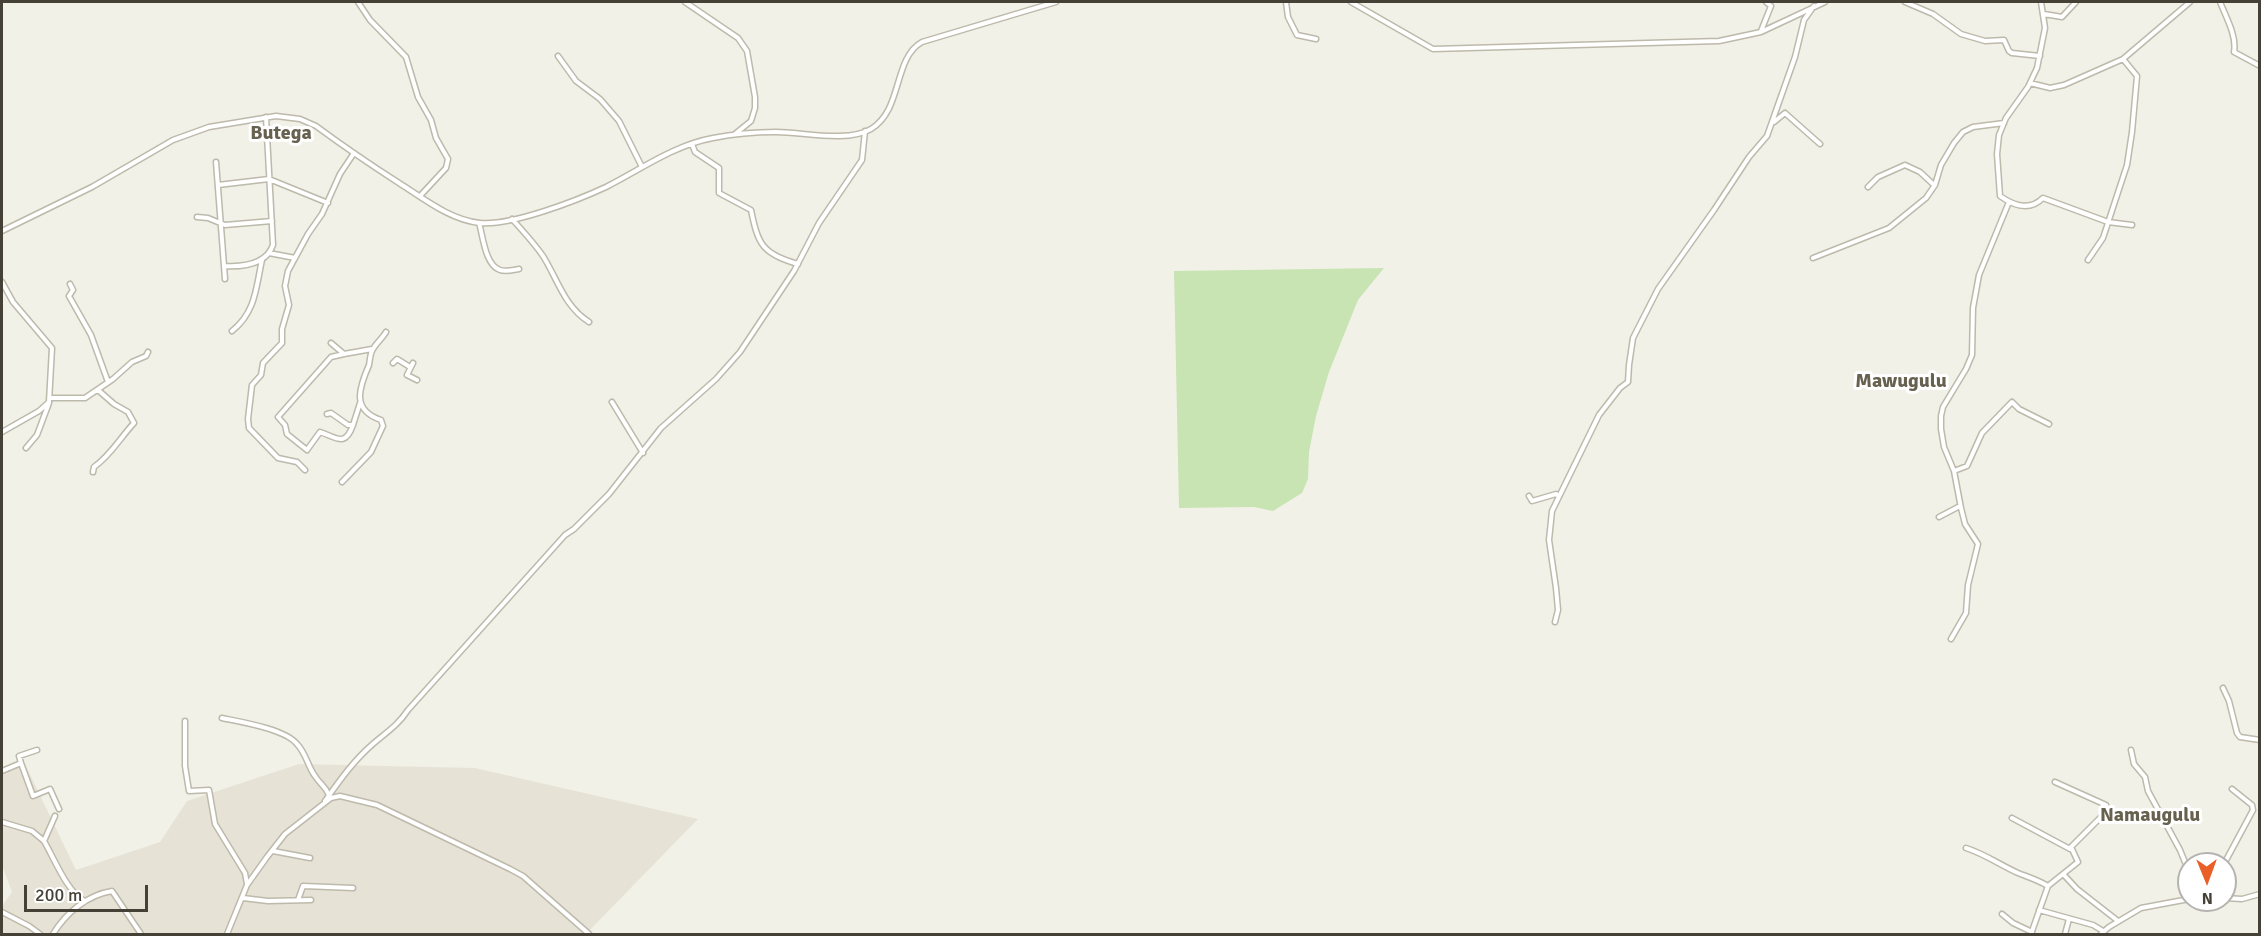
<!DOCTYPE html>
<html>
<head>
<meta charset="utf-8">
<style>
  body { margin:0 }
  #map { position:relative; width:2261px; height:936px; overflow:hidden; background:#f2f1e8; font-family:Signika,sans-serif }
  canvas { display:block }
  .frame { position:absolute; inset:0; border:3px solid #454137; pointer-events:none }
  .north { position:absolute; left:2177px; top:852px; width:60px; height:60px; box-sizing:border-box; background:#fff; border:2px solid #b5b3af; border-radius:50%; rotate:179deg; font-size:16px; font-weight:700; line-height:24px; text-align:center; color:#454137 }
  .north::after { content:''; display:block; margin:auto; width:21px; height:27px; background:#ea5e28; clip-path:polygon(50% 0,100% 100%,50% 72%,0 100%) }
  .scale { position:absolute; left:24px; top:885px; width:124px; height:27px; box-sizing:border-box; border:3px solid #454137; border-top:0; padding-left:8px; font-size:18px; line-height:21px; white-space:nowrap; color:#454137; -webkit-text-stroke:4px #fff; paint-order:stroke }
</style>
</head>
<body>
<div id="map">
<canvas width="2261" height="936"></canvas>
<div class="frame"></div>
<div class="north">N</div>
<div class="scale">200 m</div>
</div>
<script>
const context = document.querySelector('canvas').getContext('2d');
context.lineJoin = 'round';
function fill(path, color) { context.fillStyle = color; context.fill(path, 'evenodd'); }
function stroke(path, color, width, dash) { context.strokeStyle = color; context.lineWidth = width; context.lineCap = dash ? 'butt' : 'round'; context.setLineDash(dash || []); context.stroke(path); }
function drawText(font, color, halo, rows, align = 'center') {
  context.font = font + ' Signika,sans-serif'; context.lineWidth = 6; context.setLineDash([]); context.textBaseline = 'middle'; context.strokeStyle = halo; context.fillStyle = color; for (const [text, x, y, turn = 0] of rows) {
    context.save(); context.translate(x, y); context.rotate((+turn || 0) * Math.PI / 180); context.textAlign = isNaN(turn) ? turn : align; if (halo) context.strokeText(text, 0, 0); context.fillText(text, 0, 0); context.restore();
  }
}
fill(new Path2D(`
  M 23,760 L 76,870 L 160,842 L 187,801 L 299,764 L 475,768 L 698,819 L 586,934 L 2,934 L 2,906 L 12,892 L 2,865 L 2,772 Z`), '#e6e3d6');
fill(new Path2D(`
  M 1384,268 L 1358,300 L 1329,372 L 1316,416 L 1309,452 L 1308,479 L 1302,493 L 1273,511 L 1254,507 L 1179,508 L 1174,271 Z`), '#c8e4b3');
const street = new Path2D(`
  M 358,2 L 370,20 L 406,57 L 418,97 L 431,120 L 436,138 L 448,159 L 446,168 L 420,196
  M 685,2 L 738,38 L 747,51 L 755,97 L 755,108 L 751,121 L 735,134
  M 1286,2 L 1288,17 L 1297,35 L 1316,39
  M 1351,2 L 1433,49 L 1719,41 L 1761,32 L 1825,2
  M 1905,2 L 1933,14 L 1961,34 L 1985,41 L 2004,40 L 2009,51 L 2012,53 L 2040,56
  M 2041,2 L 2045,28 L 2037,68 L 2028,87 L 2006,118 L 1999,135 L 1997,154 L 2000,196 C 2014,206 2030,211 2043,198 L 2108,222 L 2132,225
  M 2220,2 C 2226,17 2237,36 2234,52 L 2260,66
  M 2044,14 L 2062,17 L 2076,2
  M 1761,31 L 1771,6 L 1766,2
  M 558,56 L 576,81 L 600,99 L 619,121 L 642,167
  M 2030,83 L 2050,88 L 2064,85 L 2123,59 L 2190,2
  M 1774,122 L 1785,113 L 1820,144
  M 692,144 L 695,152 L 719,168 L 719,193 L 751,210 C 758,244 762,254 798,264
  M 216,162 L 225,279
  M 218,185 L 269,179 L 328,203
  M 1868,187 L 1878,177 L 1905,165 L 1920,172 L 1934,185
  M 197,217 L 208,218 L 225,225 L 272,221
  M 512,219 C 523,231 534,243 543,256 C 558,280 564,306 589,322
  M 479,223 C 483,236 485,265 500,270 C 506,272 513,270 519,269
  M 2,231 L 92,187 L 173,140 L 209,127 L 276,116 L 300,119 L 316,126 C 343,146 371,165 399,183 C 423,198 450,220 480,223 C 511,226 576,201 606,187 C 640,170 674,145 713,138 C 733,134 755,132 776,132 C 803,132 847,143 871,129 C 903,110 893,58 922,42 L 1056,2
  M 269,253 L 295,258
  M 1813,258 L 1889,228 L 1926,198 L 1935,185 L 1941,165 L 1954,143 L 1963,132 L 1973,127 L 2004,123
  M 2088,260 L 2103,238 L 2127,165 L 2132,132 L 2137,76 L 2123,59
  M 224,266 C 242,267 266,265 273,245 L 266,117
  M 2,282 L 13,302 L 52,348 L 49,402 L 39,411 L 2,432
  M 70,284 L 73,290 L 69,296 L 91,335 L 108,382
  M 232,331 C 256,312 256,287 262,260
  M 331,343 L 344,354 L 372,349
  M 344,354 L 331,357 L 278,417 L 285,425 L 287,434 L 307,450 L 320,432 C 336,437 345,448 353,425
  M 393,363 L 397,359 L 410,367
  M 413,363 L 407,375 L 417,380
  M 49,398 L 85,398 L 113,379 L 132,362 L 146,356 L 148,352
  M 612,402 L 643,453
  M 327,414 L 331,413 L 348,425 L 353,425 L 360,403
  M 26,448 L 37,435 L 49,403
  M 305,470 L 297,462 L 278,458 L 249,428 L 248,419 L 252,385 L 261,375 L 263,363 L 282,343 L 282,329 L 289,305 L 285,286 L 288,271 L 308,234 L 322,214 L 340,174 L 354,153
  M 1954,471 L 1967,466 L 1982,433 L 2012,402 L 2019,409 L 2049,424
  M 93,472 L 94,467 C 111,455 120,438 134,423 L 128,412 L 114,404 L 98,390
  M 342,482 L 371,452 L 383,426 L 381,420 C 351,410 359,388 369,365 C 370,360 370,355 372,351 C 375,344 382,339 386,332
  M 1529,496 L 1532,501 L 1556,494 L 1559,496
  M 1939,517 L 1960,506
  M 1555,622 L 1558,610 L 1556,588 L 1549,540 L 1552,511 L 1599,415 L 1620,388 L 1628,382 L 1629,365 L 1633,338 L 1658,289 L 1714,210 L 1749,157 L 1767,136 L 1795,57 L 1804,20 L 1814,6
  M 1951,639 L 1966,613 L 1968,585 L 1978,544 L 1965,524 L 1961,508 L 1954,471 L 1944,447 L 1941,429 L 1941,416 L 1943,407 L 1966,369 L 1972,355 L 1973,308 L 1979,275 L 2009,202
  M 2223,688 L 2229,701 L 2237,733 L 2240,737 L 2260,740
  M 222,718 C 241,722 285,729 297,744 C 306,753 308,767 315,776 C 320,784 325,786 329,795
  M 185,721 L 185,766 L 189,791 L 209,790 L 215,824 L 245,873 L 247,884
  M 2131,750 L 2134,764 L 2145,777 L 2148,791 L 2180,850 L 2189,872
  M 21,763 L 33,796 L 50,789 L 59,809
  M 2,771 L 21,763 L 19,756 L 37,750
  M 325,801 C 340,780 354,760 374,743 C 387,732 399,724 408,710 L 565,535 L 574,529 L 609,494 L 661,428 L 716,379 L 740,352 L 794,271 L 819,223 L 862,160 L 865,131
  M 55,816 L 44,841 C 54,858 68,894 85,901
  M 2012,818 L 2070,849
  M 2,822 L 32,831 L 44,841
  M 1966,848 C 1985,854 2000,865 2018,873 C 2028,877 2038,880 2048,886
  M 273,851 L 310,858
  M 2224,864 L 2253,810 L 2252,805 L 2232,789
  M 2064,875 L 2077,889 L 2118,921
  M 243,898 L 268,901 L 311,900
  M 2225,898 L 2242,899 L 2260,894
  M 298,900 L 303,886 L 353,888
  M 2039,910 L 2093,925 L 2103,931
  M 2,912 L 29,926 L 40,934
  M 2002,914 L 2013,923 L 2032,932
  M 53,934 C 66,913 87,895 112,891 L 141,934
  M 227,934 L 247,885 L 267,857 L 285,834 L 331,798 L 340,796 L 377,805 L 510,869 L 523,876 L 589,934
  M 2031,934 L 2048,886 L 2078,862 L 2071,847 L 2108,810 L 2106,805 L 2055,782
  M 2065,934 L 2069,919
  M 2101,934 L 2109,927 L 2141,908 L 2189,899`);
stroke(street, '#bdb9ab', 7);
stroke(street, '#fff', 4);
drawText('bold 20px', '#67614f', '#fff', [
  ["Butega",281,134],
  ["Mawugulu",1901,382],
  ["Namaugulu",2150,816]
]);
</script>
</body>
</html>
